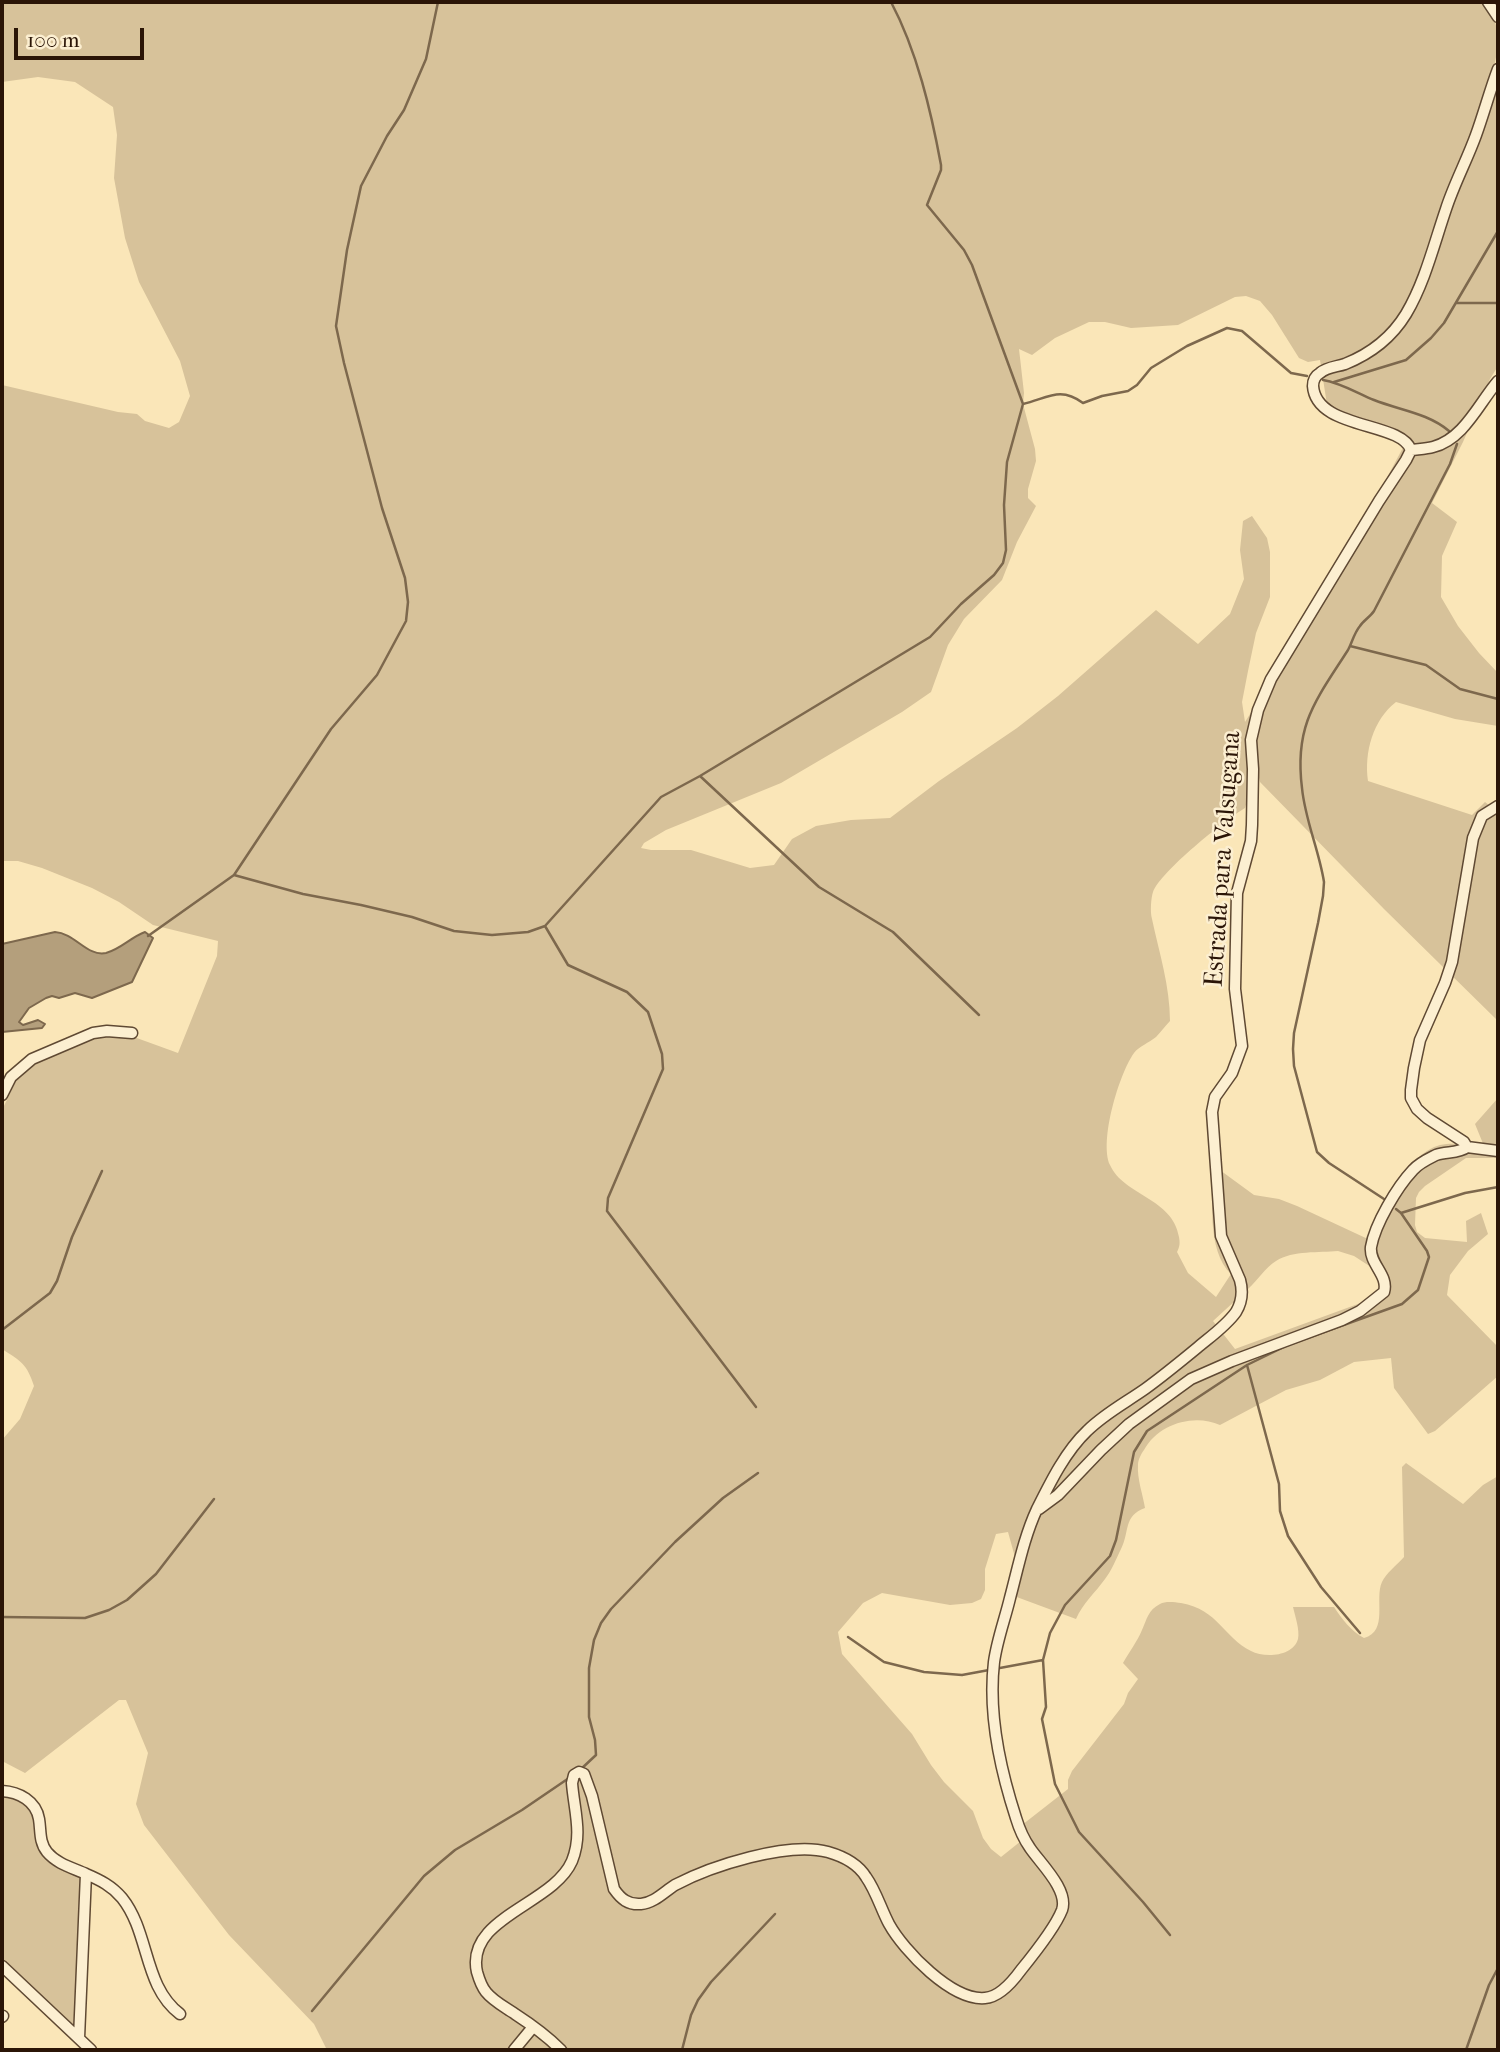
<!DOCTYPE html>
<html>
<head>
<meta charset="utf-8">
<style>
  body { margin:0 }
  #map { position:relative; width:1500px; height:2052px; overflow:hidden; background:#fae6b8; font-family:"IM FELL French Canon",serif }
  canvas { display:block }
  .frame { position:absolute; inset:0; border:4px solid #2b1507; pointer-events:none }
  .scale { position:absolute; left:14px; top:28px; width:130px; height:32px; box-sizing:border-box; border:4px solid #2b1507; border-top:0; padding-left:9px; font-size:21px; line-height:24px; white-space:nowrap; color:#2b1507; -webkit-text-stroke:5px #fcefd1; paint-order:stroke }
</style>
</head>
<body>
<div id="map">
<canvas width="1500" height="2052"></canvas>
<div class="frame"></div>
<div class="scale">100 m</div>
</div>
<script>
const context = document.querySelector('canvas').getContext('2d');
context.lineJoin = 'round';
function fill(path, color) { context.fillStyle = color; context.fill(path, 'evenodd'); }
function stroke(path, color, width, dash) { context.strokeStyle = color; context.lineWidth = width; context.lineCap = dash ? 'butt' : 'round'; context.setLineDash(dash || []); context.stroke(path); }
function drawText(font, color, halo, rows, align = 'center') {
  context.font = font + ' "IM FELL French Canon",serif'; context.lineWidth = 5; context.setLineDash([]); context.textBaseline = 'middle'; context.strokeStyle = halo; context.fillStyle = color; for (const [text, x, y, turn = 0] of rows) {
    context.save(); context.translate(x, y); context.rotate((+turn || 0) * Math.PI / 180); context.textAlign = isNaN(turn) ? turn : align; if (halo) context.strokeText(text, 0, 0); context.fillText(text, 0, 0); context.restore();
  }
}
fill(new Path2D(`
  M 2,2 L 1489,2 C 1500,30 1500,49 1491,77 L 1498,80 L 1498,366 L 1490,379 L 1463,442 L 1432,503 L 1457,522 L 1442,556 L 1441,597 L 1458,626 L 1479,653 L 1498,673 L 1498,726 L 1455,719 L 1396,702 C 1373,720 1364,752 1368,781 L 1472,815 L 1485,802 L 1498,812 L 1498,1021 L 1384,909 L 1260,782 L 1257,769 L 1245,808 C 1225,820 1161,871 1153,892 C 1151,898 1150,912 1152,919 C 1159,952 1170,986 1170,1021 C 1165,1026 1161,1032 1156,1037 C 1149,1043 1139,1046 1134,1053 C 1119,1074 1099,1141 1110,1165 C 1124,1196 1173,1198 1179,1237 C 1180,1243 1180,1246 1177,1252 L 1188,1273 L 1216,1297 L 1231,1274 C 1206,1250 1213,1197 1213,1165 L 1254,1195 L 1279,1199 L 1297,1206 L 1370,1240 C 1386,1209 1404,1155 1440,1145 C 1453,1142 1470,1145 1484,1146 L 1475,1124 L 1498,1098 L 1498,1158 L 1466,1158 L 1425,1186 L 1419,1192 L 1416,1198 L 1415,1225 L 1417,1232 L 1425,1238 L 1467,1242 L 1466,1221 L 1481,1213 L 1488,1234 L 1468,1251 L 1450,1275 L 1447,1295 L 1498,1347 L 1498,1376 L 1435,1431 L 1428,1434 L 1394,1388 L 1391,1358 L 1354,1362 L 1320,1380 L 1286,1390 L 1220,1425 C 1194,1413 1158,1424 1144,1450 C 1141,1454 1138,1460 1138,1465 C 1137,1479 1143,1495 1145,1508 C 1123,1516 1130,1531 1121,1549 C 1116,1559 1112,1570 1105,1579 C 1095,1593 1083,1603 1076,1619 L 1014,1596 L 1018,1568 L 1008,1532 L 996,1534 L 985,1569 L 985,1590 L 981,1599 L 972,1603 L 950,1605 L 882,1593 L 863,1603 L 838,1632 L 842,1654 L 912,1734 L 931,1765 L 944,1782 L 973,1811 L 983,1838 L 991,1849 L 1001,1857 L 1026,1837 L 1022,1825 L 1068,1789 L 1068,1780 L 1072,1771 L 1124,1704 L 1128,1693 L 1138,1679 L 1123,1663 C 1129,1652 1137,1642 1142,1630 C 1147,1619 1148,1610 1160,1604 C 1165,1601 1174,1602 1181,1603 C 1219,1610 1223,1637 1251,1651 C 1264,1658 1293,1657 1298,1639 C 1300,1630 1295,1616 1293,1607 L 1334,1607 C 1342,1619 1351,1631 1364,1638 C 1389,1631 1374,1599 1382,1582 C 1386,1573 1397,1565 1404,1557 L 1402,1467 L 1406,1463 L 1463,1504 L 1483,1485 L 1498,1476 L 1498,2050 L 327,2050 L 314,2024 L 229,1935 L 144,1825 L 136,1804 L 148,1753 L 126,1700 L 119,1700 L 25,1773 L 2,1761 L 2,1440 L 20,1419 L 34,1386 C 27,1364 21,1361 2,1349 L 2,1110 L 16,1081 L 37,1063 L 101,1034 L 123,1033 L 178,1053 L 217,956 L 218,941 L 153,925 L 119,902 L 92,888 L 42,868 L 18,861 L 2,861 L 2,385 L 118,412 L 137,414 L 145,421 L 169,428 L 179,422 L 190,396 L 180,361 L 139,282 L 125,238 L 114,178 L 117,135 L 113,107 L 75,82 L 38,77 L 2,82 ZM 1246,296 L 1260,301 L 1272,315 L 1299,358 L 1308,362 L 1320,360 L 1328,411 C 1349,437 1361,423 1386,430 C 1393,431 1400,438 1406,442 L 1359,530 L 1326,579 L 1267,687 L 1245,722 L 1242,702 L 1248,671 L 1256,633 L 1270,597 L 1270,552 L 1267,538 L 1252,516 L 1243,521 L 1240,550 L 1244,579 L 1230,614 L 1198,644 L 1156,610 L 1058,696 L 1017,728 L 939,781 L 890,818 L 851,820 L 816,826 L 792,839 L 774,865 L 750,868 L 691,850 L 651,850 L 641,848 L 644,843 L 666,830 L 781,783 L 902,712 L 931,692 L 948,645 L 964,619 L 1002,580 L 1017,542 L 1036,506 L 1028,498 L 1028,489 L 1036,461 L 1035,449 L 1023,404 L 1024,393 L 1019,349 L 1032,355 L 1055,338 L 1089,322 L 1105,322 L 1131,328 L 1178,325 L 1235,297 ZM 1338,1251 L 1354,1256 L 1374,1269 L 1384,1290 L 1377,1297 L 1235,1349 L 1213,1321 L 1236,1300 C 1239,1294 1243,1293 1248,1289 C 1258,1280 1265,1268 1276,1261 C 1293,1250 1319,1253 1338,1251 Z
  M 2,1790 L 19,1790 L 39,1821 L 41,1845 L 84,1876 L 75,2036 L 2,1968 Z`), '#d7c29a');
const water = new Path2D(`
  M 55,932 C 75,933 87,957 106,953 C 121,949 131,937 145,932 L 153,938 L 132,982 L 92,998 L 75,993 L 59,998 L 52,996 L 46,998 L 29,1008 L 19,1022 L 23,1025 L 38,1020 L 45,1024 L 42,1028 L 2,1032 L 2,944 Z`);
fill(water, '#b49f7c');
stroke(water, '#7d684d', 2);
stroke(new Path2D(`
  M 1456,303 L 1498,303
  M 1323,380 C 1341,383 1357,393 1374,400 C 1399,410 1428,413 1449,431
  M 1334,382 L 1406,360 L 1431,338 L 1444,323 L 1498,231
  M 1023,404 C 1048,398 1060,386 1083,403 L 1102,396 L 1128,391 L 1137,385 L 1151,368 L 1187,346 L 1227,328 L 1242,331 L 1291,373 L 1307,376
  M 1350,646 L 1426,665 L 1460,689 L 1498,699
  M 700,776 L 819,887 L 893,932 L 979,1015
  M 234,875 L 303,894 L 361,905 L 412,917 L 454,931 L 492,935 L 528,932 L 545,926 L 661,797 L 700,776 L 930,637 L 961,604 L 994,575 L 1003,563 L 1006,550 L 1004,505 L 1007,462 L 1023,404 L 972,265 L 964,250 L 927,205 L 941,170 L 941,165 C 931,111 917,51 891,2
  M 545,926 L 568,965 L 627,992 L 648,1012 L 662,1054 L 663,1069 L 608,1198 L 607,1211 L 756,1407
  M 148,936 L 234,875 L 331,729 L 377,675 L 406,621 L 408,602 L 405,578 L 382,508 L 344,363 L 336,326 L 347,250 L 361,186 L 387,136 L 404,110 L 426,59 L 438,2
  M 1384,1199 L 1329,1163 L 1317,1152 L 1294,1066 L 1293,1049 L 1294,1033 L 1318,923 L 1323,896 L 1324,882 C 1319,850 1305,820 1302,788 C 1294,725 1316,700 1348,650 C 1352,643 1354,633 1360,626 C 1364,620 1370,617 1374,611 L 1450,464 L 1457,444
  M 1401,1213 L 1465,1193 L 1498,1187
  M 2,1330 L 50,1293 L 57,1281 L 72,1237 L 102,1171
  M 1247,1365 L 1279,1484 L 1280,1511 L 1288,1536 L 1321,1587 L 1360,1633
  M 2,1617 L 85,1618 L 109,1610 L 127,1600 L 156,1574 L 214,1499
  M 848,1637 L 884,1662 L 924,1672 L 962,1675 L 1043,1660
  M 580,1770 L 596,1755 L 595,1740 L 589,1717 L 589,1668 L 594,1640 L 601,1623 L 611,1609 L 675,1542 L 723,1498 L 758,1473
  M 1170,1935 L 1143,1902 L 1079,1832 L 1055,1784 L 1042,1719 L 1046,1707 L 1043,1660 L 1050,1633 L 1065,1605 L 1110,1556 L 1116,1540 L 1134,1452 L 1147,1431 L 1247,1365 L 1288,1345 L 1402,1304 L 1418,1290 L 1429,1257 L 1427,1251 L 1401,1213 L 1396,1209
  M 312,2011 L 424,1876 L 455,1850 L 522,1810 L 569,1778
  M 682,2050 L 691,2015 L 698,2000 L 711,1982 L 775,1914
  M 1466,2050 L 1489,1985 L 1498,1968`), '#7d684d', 2.5);
const minor = new Path2D(`
  M 1488,2 L 1498,17
  M 1411,450 C 1418,449 1426,449 1433,447 C 1464,439 1479,403 1498,381
  M 2,1095 L 11,1077 L 32,1059 L 93,1033 L 107,1031 L 132,1033
  M 1467,1147 L 1498,1151
  M 1039,1509 L 1058,1495 L 1101,1450 L 1129,1424 L 1191,1379 L 1232,1361 L 1342,1320 L 1360,1311 L 1384,1292 C 1389,1275 1369,1264 1371,1247 C 1375,1224 1397,1187 1413,1170 C 1419,1163 1428,1159 1436,1155 C 1446,1151 1458,1154 1467,1147 L 1464,1142 L 1427,1118 L 1417,1109 L 1411,1098 L 1411,1090 L 1414,1068 L 1420,1040 L 1445,983 L 1452,962 L 1473,838 L 1482,816 L 1498,806
  M 2,1791 C 19,1792 36,1801 39,1819 C 41,1831 39,1842 47,1852 C 57,1864 73,1868 86,1874 L 79,2038
  M 86,1874 C 100,1880 112,1886 122,1898 C 150,1933 143,1986 180,2014
  M 2,1966 L 91,2050
  M 2,2017 L 3,2016
  M 514,2050 L 533,2027
  M 561,2050 C 547,2036 532,2025 515,2014 C 505,2007 493,2001 486,1992 C 481,1986 479,1979 477,1972 C 465,1917 553,1905 572,1861 C 583,1834 574,1810 572,1783 L 574,1775 L 579,1772 L 584,1774 L 592,1796 L 614,1889 C 621,1899 628,1905 641,1904 C 654,1903 664,1892 675,1885 C 711,1866 788,1841 828,1852 C 842,1856 858,1864 866,1877 C 876,1891 881,1909 889,1924 C 904,1951 952,2001 985,1998 C 1000,1997 1013,1981 1021,1970 C 1034,1954 1055,1928 1062,1910 C 1069,1890 1040,1863 1030,1848 C 1023,1838 1019,1828 1016,1818 C 1000,1769 988,1713 994,1662 C 997,1640 1005,1619 1010,1598 C 1018,1568 1024,1537 1037,1509 C 1050,1483 1065,1452 1087,1431 C 1104,1414 1125,1403 1145,1389 C 1163,1376 1180,1362 1197,1348 C 1210,1337 1226,1326 1236,1312 C 1242,1302 1243,1291 1240,1280 L 1221,1236 L 1212,1112 L 1215,1097 L 1232,1073 L 1242,1046 L 1235,989 L 1237,893 L 1251,841 L 1252,825 L 1253,769 L 1251,740 L 1258,710 L 1271,679 L 1379,501 L 1406,460 L 1411,450 C 1401,421 1316,430 1313,386 C 1313,381 1315,376 1320,373 C 1327,367 1336,367 1345,364 C 1370,354 1392,337 1406,314 C 1425,282 1434,244 1446,209 C 1454,184 1467,160 1476,135 C 1484,113 1490,90 1498,69`);
stroke(minor, '#5f4933', 13);
stroke(minor, '#fcefd1', 10);
drawText('26px', '#2b1507', '#fcefd1', [
  ["Estrada para Valsugana",1224,859,-86]
]);
</script>
</body>
</html>
